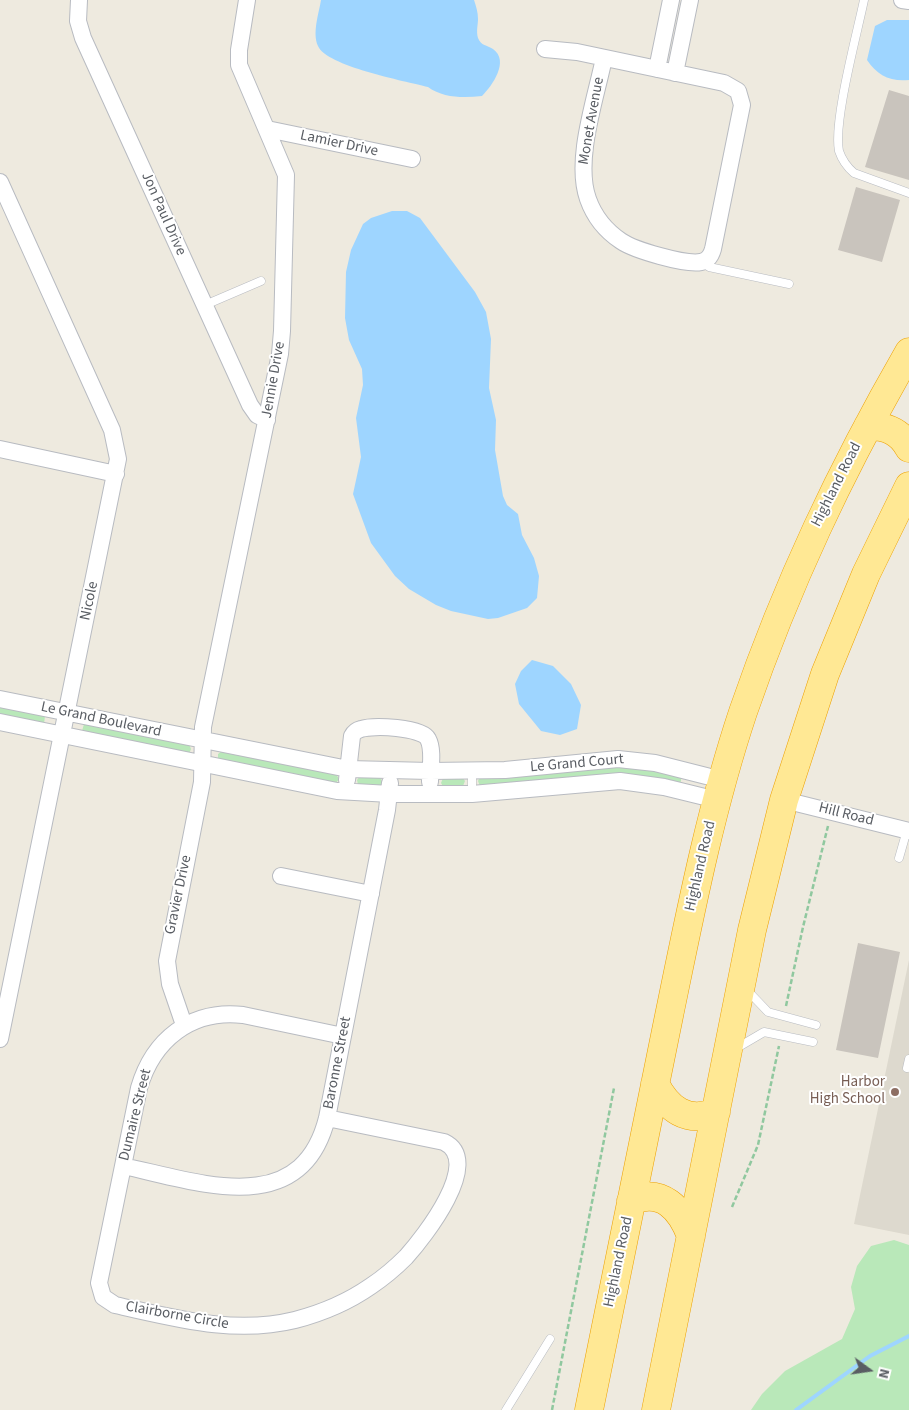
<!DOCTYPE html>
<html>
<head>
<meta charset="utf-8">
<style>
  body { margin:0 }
  #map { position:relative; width:909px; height:1410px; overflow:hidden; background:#eeeadf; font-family:"Source Sans 3",sans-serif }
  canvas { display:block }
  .north { position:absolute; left:844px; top:1345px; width:50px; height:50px; -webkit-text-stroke:4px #fff; paint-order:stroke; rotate:104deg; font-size:14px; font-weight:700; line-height:20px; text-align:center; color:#595d63 }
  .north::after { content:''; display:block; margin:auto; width:18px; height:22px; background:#595d63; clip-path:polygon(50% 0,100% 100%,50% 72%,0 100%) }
</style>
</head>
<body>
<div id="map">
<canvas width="909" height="1410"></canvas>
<div class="north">N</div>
</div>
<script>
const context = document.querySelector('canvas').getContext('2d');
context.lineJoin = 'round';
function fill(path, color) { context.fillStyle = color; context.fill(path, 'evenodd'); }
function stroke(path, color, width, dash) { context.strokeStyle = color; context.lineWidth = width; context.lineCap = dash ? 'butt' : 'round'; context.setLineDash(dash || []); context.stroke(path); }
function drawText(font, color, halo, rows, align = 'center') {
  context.font = font + ' "Source Sans 3",sans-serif'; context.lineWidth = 4; context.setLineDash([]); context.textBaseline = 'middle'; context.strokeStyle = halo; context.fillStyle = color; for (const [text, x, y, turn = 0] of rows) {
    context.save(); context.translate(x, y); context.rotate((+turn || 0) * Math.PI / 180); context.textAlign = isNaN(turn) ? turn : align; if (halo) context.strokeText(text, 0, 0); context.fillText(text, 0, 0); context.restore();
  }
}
fill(new Path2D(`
  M 909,960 L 909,1235 L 854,1224 Z`), '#ddd9ce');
fill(new Path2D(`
  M 0,704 L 45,716 L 44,724 L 0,717 Z
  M 84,724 L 189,744 L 191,749 L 189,754 L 82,731 Z
  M 222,751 L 336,774 L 339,779 L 336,783 L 218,759 L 218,754 Z
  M 630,765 L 681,776 L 681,781 L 680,783 L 480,786 L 478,781 L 480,777 Z
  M 360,776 L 380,777 L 383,784 L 381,786 L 358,785 L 357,780 Z
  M 462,777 L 465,781 L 463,786 L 444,788 L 441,783 L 443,778 Z
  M 894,1240 L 909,1245 L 909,1410 L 751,1410 L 762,1394 L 785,1371 L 842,1339 L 855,1309 L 851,1287 L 857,1266 L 871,1246 Z`), '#b9e8b9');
fill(new Path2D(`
  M 321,0 L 474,0 C 476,6 478,12 478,19 C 478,25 476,31 478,38 C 481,46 487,45 493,49 C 510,61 492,86 482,96 C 463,98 443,98 428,87 C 405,81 326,66 318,46 C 312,33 319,13 321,0 Z
  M 887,20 L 909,20 L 909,80 C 890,82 877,75 867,60 L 875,26 Z
  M 392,211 L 407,211 L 420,218 L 475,292 L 486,312 L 491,339 L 489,388 L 496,420 L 495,450 L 503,496 L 507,505 L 518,514 L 522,535 L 534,558 L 539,576 L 537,598 L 527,608 L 498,618 L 488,619 L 451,611 L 436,605 L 409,589 L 395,576 L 371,543 L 353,494 L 361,457 L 356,418 L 363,385 L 362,369 L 349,340 L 345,318 L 346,272 L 351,250 L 363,224 L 371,218 Z
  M 532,660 L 553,666 L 571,684 L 581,705 L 577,729 L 560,735 L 541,731 L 519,704 L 515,684 L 521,671 Z`), '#9ed5ff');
stroke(new Path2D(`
  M 796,1410 L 870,1356 L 909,1336`), '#9ed5ff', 4);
fill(new Path2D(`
  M 889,90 L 909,96 L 909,180 L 865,167 Z
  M 856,187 L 900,200 L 882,262 L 838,250 Z
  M 858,943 L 900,952 L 878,1058 L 836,1050 Z`), '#c9c4bd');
const service = new Path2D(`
  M 864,0 C 857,34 833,122 839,151 C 842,160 847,167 854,173 L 909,193
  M 703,262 L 709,267 L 789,284
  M 205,305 L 261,281
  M 472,794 L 472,771
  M 899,858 L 907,830
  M 747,990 L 768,1012 L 816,1025
  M 735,1049 L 764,1032 L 813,1042
  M 907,1068 L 909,1059
  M 506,1410 L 550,1339`);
const minor = new Path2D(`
  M 79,0 L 78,21 L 83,38 L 250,405 L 257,415 L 267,420
  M 902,0 L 909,1
  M 545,49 L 577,52 L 724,83 L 738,91 L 742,105 L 713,249 C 711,256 707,261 701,262 C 685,265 634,250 621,241 C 606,231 594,216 588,199 C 574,160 596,98 604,58
  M 657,69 L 671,0
  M 675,73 L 690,0
  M 267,129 L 412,159
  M 0,182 L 112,430 L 118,459 L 0,1039
  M 0,449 L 116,474
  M 0,699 L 348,769 L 430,771 L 505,770 L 618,759 L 655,763 L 722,780
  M 0,722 L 337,791 L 390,794 L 472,794 L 620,781 L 664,787 L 717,800
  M 347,780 L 352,736 C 354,732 357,730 361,729 C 373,725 422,727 428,739 C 434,750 430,770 430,782
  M 784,800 L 909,831
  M 281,876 L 371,894
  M 184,1025 L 170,984 L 167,961 L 202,782 L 203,727 L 280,354 L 282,331 L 286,175 L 239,65 L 239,50 L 247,0
  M 327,1118 L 444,1142 C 484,1161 424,1237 406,1257 C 395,1268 383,1278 371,1286 C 348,1302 322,1313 295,1320 C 234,1335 175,1318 115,1305 L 103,1297 L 99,1283 L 139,1088 C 153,1040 191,1009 243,1015 L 343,1036
  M 123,1166 C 196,1181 301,1222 327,1118 L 387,810 L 390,783`);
const trunk = new Path2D(`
  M 868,426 C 886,426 900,431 909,448
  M 655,1084 C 668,1109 687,1124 716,1112
  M 631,1201 C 662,1187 681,1209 691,1236
  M 589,1410 C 616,1279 642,1147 669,1016 C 690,914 710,811 743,712 C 787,584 841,470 909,352
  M 656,1410 L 752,930 L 784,800 L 825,674 L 866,574 L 909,486`);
stroke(service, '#b8bbc1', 9);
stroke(minor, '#b8bbc1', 18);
stroke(trunk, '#eda100', 29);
stroke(new Path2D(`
  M 786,1006 L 803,927 L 828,826
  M 732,1207 L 758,1145 L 779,1046
  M 552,1410 L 614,1088`), '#90c89f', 2.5, [5, 2.5]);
stroke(service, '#fff', 8);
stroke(minor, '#fff', 16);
stroke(trunk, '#ffe894', 28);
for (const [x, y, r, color] of [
  [895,1092,5,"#8d6e63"]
]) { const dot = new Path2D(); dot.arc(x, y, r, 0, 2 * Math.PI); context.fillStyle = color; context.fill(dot); stroke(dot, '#fff', 2); }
drawText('15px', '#595d63', '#fff', [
  ["Monet Avenue",592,121,-80],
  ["Lamier Drive",339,144,12],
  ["Jon Paul Drive",163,214,66],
  ["Jennie Drive",274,380,-80],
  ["Highland Road",837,485,-63],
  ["Nicole",90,601,-78],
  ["Le Grand Boulevard",101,720,12],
  ["Le Grand Court",577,764,-5],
  ["Hill Road",846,815,14],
  ["Highland Road",701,866,-77],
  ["Gravier Drive",179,895,-78],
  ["Baronne Street",338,1063,-79],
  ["Dumaire Street",136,1115,-76],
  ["Highland Road",619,1262,-78],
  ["Clairborne Circle",177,1316,10]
]);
drawText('15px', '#785e54', '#fff', [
  ["Harbor",885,1083],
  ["High School",885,1100]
], 'right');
</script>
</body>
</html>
